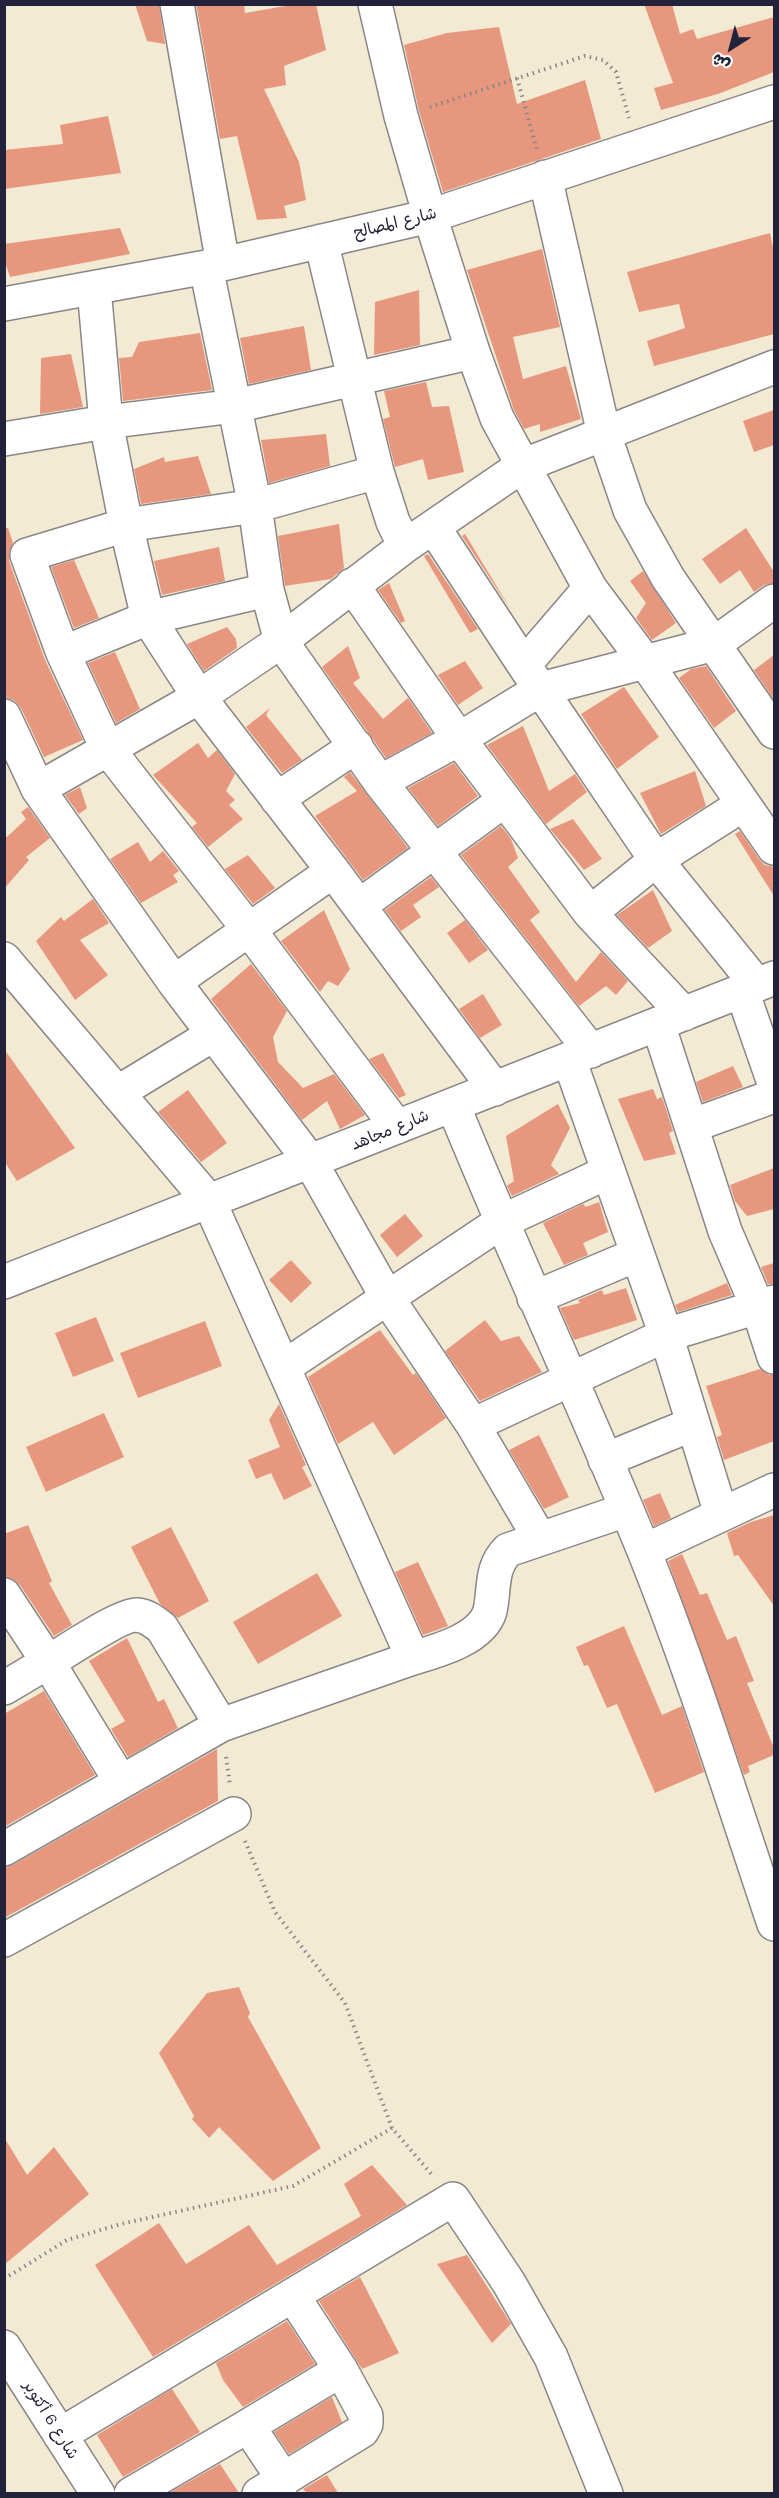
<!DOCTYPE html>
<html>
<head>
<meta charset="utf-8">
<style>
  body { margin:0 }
  #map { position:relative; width:779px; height:2498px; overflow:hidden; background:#f3ead4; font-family:Mali,"Playpen Sans Arabic",sans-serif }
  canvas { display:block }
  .frame { position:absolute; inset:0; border:6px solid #22223b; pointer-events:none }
  .north { position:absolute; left:701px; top:18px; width:60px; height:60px; -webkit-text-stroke:4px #fff; paint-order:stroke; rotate:216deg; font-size:16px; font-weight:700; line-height:24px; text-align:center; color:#22223b }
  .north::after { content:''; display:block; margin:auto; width:21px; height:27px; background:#22223b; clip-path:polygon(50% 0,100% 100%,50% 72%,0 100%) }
</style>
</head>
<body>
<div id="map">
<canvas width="779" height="2498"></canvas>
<div class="frame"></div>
<div class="north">ش</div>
</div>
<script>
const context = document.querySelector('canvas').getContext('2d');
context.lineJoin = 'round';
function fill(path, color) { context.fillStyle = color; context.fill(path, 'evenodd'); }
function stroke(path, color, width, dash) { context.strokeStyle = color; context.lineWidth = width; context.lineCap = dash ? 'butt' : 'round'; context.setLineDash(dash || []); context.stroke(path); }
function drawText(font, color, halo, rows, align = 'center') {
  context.font = font + ' Mali,"Playpen Sans Arabic",sans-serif'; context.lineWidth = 6; context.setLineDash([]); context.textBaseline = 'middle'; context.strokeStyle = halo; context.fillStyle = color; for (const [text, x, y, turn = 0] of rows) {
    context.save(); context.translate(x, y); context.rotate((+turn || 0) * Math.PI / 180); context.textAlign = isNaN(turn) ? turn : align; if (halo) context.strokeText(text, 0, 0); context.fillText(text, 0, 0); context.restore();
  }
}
fill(new Path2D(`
  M 135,4 L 159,4 L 165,44 L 147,41 Z
  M 196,4 L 244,4 L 245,13 L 297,4 L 316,4 L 326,50 L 284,66 L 286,85 L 264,89 L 299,162 L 306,200 L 284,206 L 287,218 L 257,220 L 237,136 L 220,139 Z
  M 644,4 L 672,4 L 680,34 L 693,29 L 697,39 L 774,17 L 774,72 L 718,94 L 661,110 L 654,88 L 673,83 Z
  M 499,27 L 517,104 L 585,80 L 601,139 L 443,192 L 419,111 L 404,45 L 447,33 Z
  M 108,116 L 121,173 L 4,189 L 4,150 L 63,144 L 60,125 Z
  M 120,228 L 130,254 L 10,277 L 4,259 L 4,244 Z
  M 770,233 L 774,252 L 774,334 L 654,366 L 647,341 L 685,328 L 679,304 L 639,312 L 627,272 Z
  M 542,249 L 560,327 L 513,337 L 523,379 L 566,366 L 581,419 L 540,432 L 540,424 L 524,429 L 514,410 L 467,270 Z
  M 419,290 L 420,345 L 374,355 L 375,302 Z
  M 304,326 L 311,370 L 249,384 L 240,338 Z
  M 200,333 L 212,390 L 123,401 L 119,358 L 132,357 L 139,342 Z
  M 71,354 L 83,407 L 40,414 L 41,358 Z
  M 426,382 L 432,407 L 449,406 L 464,472 L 428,480 L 423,459 L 395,467 L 383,419 L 390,417 L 384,391 Z
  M 774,410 L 774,445 L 754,452 L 743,421 Z
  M 326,434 L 330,466 L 269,483 L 261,440 Z
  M 198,456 L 211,494 L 141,504 L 134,469 L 164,457 L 165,462 Z
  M 339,524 L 344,568 L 331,579 L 285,586 L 278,536 Z
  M 4,528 L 8,528 L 13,543 L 9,552 L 9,561 L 45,660 L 83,740 L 44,757 L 21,708 L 14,700 L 4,697 Z
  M 746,528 L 774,572 L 774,583 L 764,585 L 754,592 L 740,570 L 720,584 L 702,559 Z
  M 465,534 L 511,610 L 462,536 Z
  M 219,547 L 225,581 L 162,595 L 154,561 Z
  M 428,554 L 478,629 L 470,633 L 424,556 Z
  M 74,560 L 99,618 L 74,628 L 51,567 Z
  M 643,571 L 676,623 L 652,640 L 636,618 L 646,603 L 630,581 Z
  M 389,583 L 405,621 L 401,623 L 378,590 Z
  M 227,627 L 236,639 L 237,648 L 204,671 L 187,644 Z
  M 348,646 L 360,678 L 353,683 L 383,719 L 408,698 L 432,733 L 386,758 L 322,667 Z
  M 115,652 L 140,709 L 116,723 L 88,663 Z
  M 774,655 L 774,700 L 754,670 Z
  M 465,661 L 483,688 L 458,705 L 438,675 Z
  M 706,666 L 736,711 L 714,728 L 679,678 L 691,669 Z
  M 624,687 L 659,737 L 617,769 L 581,714 Z
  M 270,708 L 266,715 L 302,760 L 282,773 L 246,727 Z
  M 523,726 L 549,791 L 575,774 L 587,792 L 546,824 L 487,745 Z
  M 198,743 L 208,758 L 217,750 L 235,774 L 226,791 L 235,800 L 229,805 L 243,819 L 208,847 L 192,827 L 197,823 L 153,775 Z
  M 454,763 L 478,796 L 438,826 L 408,788 Z
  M 695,771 L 706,806 L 661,834 L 640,793 Z
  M 350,772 L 408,848 L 363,880 L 315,816 L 357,791 L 344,777 Z
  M 80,787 L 87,808 L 79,814 L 65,795 Z
  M 28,807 L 50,838 L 26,857 L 29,860 L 4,889 L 4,834 L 7,837 L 26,819 L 21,812 Z
  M 573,819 L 602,859 L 584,870 L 550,829 Z
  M 501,826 L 511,839 L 518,858 L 508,867 L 540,912 L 530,920 L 576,982 L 601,952 L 628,981 L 616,995 L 606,986 L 579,1006 L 461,855 Z
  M 740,831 L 759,859 L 765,865 L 774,867 L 774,896 L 735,834 Z
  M 138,842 L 150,862 L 163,851 L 179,871 L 173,875 L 178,882 L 141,903 L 110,859 Z
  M 248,855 L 275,888 L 253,904 L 225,869 Z
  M 431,877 L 439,887 L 413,905 L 421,917 L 401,931 L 385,910 Z
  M 653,890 L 672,931 L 648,948 L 617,915 Z
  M 93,899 L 109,923 L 80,940 L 108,975 L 75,1000 L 36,941 L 61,917 L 64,921 Z
  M 324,910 L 350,969 L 338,986 L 328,981 L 320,992 L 281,941 Z
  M 465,920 L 488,950 L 469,963 L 447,933 Z
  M 251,964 L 287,1011 L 273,1037 L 278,1062 L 303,1088 L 334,1074 L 365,1115 L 340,1129 L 327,1101 L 302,1120 L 211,999 Z
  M 483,994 L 502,1025 L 480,1038 L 459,1009 Z
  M 4,1049 L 75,1148 L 17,1181 L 4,1161 Z
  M 383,1053 L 406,1095 L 399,1098 L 369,1059 Z
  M 733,1066 L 743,1087 L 703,1102 L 696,1082 Z
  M 653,1089 L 657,1099 L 662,1097 L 673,1131 L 669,1133 L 676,1154 L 644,1161 L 618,1099 Z
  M 188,1090 L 227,1143 L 201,1162 L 158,1112 Z
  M 558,1104 L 570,1128 L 551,1165 L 559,1174 L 512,1196 L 507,1186 L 514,1181 L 506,1136 Z
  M 774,1168 L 774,1209 L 747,1216 L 735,1201 L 730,1185 Z
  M 599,1202 L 608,1232 L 583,1243 L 588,1255 L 564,1265 L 543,1223 L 583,1204 L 586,1207 Z
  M 405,1214 L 423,1236 L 397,1257 L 380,1235 Z
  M 291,1260 L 312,1283 L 291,1303 L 269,1280 Z
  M 774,1263 L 774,1284 L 768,1284 L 761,1267 Z
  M 727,1283 L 732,1295 L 678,1312 L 675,1305 Z
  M 626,1288 L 637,1320 L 574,1340 L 560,1308 L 580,1303 L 578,1300 L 602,1290 L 604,1295 Z
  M 96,1317 L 114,1361 L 73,1377 L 55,1333 Z
  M 485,1320 L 501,1341 L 519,1336 L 542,1372 L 480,1401 L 445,1351 Z
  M 205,1321 L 222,1366 L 138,1398 L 120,1353 Z
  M 380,1330 L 413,1375 L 416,1373 L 446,1418 L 394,1455 L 373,1422 L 338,1444 L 308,1377 Z
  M 760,1369 L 770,1375 L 774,1375 L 774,1441 L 724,1460 L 717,1437 L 722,1435 L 706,1386 Z
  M 279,1404 L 306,1465 L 302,1467 L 312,1486 L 284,1500 L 271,1473 L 256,1479 L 248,1460 L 280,1447 L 269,1420 Z
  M 104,1413 L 124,1457 L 46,1492 L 26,1447 Z
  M 539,1435 L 569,1497 L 544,1509 L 509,1450 Z
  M 660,1493 L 671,1518 L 654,1526 L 643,1500 Z
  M 774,1515 L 774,1606 L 738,1555 L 734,1556 L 727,1533 L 751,1522 Z
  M 28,1525 L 52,1581 L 49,1583 L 72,1625 L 54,1636 L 20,1585 L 13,1579 L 4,1577 L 4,1534 Z
  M 171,1527 L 209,1601 L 178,1618 L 160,1604 L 131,1547 Z
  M 682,1554 L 700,1595 L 707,1593 L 727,1640 L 736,1636 L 754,1681 L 747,1683 L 774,1748 L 774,1755 L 748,1766 L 750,1772 L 744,1775 L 668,1561 Z
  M 418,1562 L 448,1626 L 423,1635 L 395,1572 Z
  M 317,1573 L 342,1616 L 258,1664 L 233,1622 Z
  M 624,1626 L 662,1715 L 682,1706 L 704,1772 L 655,1793 L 617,1704 L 607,1708 L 588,1665 L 584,1666 L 576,1647 Z
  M 127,1638 L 158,1702 L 164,1699 L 178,1728 L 128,1757 L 111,1729 L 125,1721 L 89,1661 Z
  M 44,1691 L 95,1775 L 4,1827 L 4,1714 Z
  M 217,1749 L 218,1801 L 4,1918 L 4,1868 L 13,1865 Z
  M 239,1987 L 250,2013 L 248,2017 L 321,2148 L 273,2181 L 219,2127 L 209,2138 L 192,2119 L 194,2116 L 159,2053 L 207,1993 Z
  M 4,2137 L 27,2175 L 54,2147 L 89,2194 L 4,2265 Z
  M 372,2165 L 407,2205 L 153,2357 L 95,2265 L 159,2223 L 186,2264 L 249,2225 L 277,2265 L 361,2216 L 344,2184 Z
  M 467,2255 L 511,2324 L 492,2343 L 437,2264 Z
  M 360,2277 L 399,2353 L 362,2369 L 319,2301 Z
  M 287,2321 L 315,2364 L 243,2407 L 223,2380 L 216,2363 Z
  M 172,2389 L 200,2432 L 123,2477 L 97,2435 Z
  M 332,2397 L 342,2422 L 289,2454 L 274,2432 Z
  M 220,2464 L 239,2493 L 169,2493 Z
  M 327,2475 L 338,2493 L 307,2493 L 303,2489 Z`), '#e6977e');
const minor = new Path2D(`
  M 177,4 L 223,264
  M 375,4 L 401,116 L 430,216 L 473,352 L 497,418 L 590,588 L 646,663 L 774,848
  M 545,177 L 604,434 L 630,510 L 668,578 L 774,732
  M 321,241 L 377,472 L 393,522 L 405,546
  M 206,267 L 255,506 L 267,590 L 281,641 L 380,782 L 591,1051
  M 94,288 L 106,422 L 126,525 L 148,618 L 199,697 L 333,871 L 495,1089
  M 4,304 L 223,264 L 430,216 L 774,102
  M 4,439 L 106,422 L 235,406 L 473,352
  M 377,472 L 255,506 L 126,525 L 27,555 L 63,653 L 107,748 L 250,931 L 397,1127
  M 434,528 L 524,665 L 656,860 L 757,985
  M 352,585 L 459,739 L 590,913 L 684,1014
  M 63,653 L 148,618 L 267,590
  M 524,665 L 590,588
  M 4,716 L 38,789 L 174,982 L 310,1161 L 388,1299 L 473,1425 L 540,1539
  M 380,782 L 459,739 L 541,689 L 714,644 L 774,601
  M 38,789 L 199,697 L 281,641 L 405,546 L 522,466 L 774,367
  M 277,799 L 356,746
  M 359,906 L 505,800
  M 590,913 L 656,860 L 742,805
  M 4,959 L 209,1201 L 413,1658 L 221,1725 L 4,1849
  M 174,982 L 333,871
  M 742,991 L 774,1083
  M 658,1024 L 725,1231 L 758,1308 L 774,1357
  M 569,1059 L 666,1335 L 721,1514
  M 117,1093 L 214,1034
  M 453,1105 C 514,1255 583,1401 644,1551 C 693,1673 732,1799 774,1924
  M 691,1126 L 774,1096
  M 4,1282 L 774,978
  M 534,1298 L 636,1255
  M 284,1367 L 501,1222 L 608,1172
  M 473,1425 L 666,1335 L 774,1302
  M 605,1460 L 693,1424
  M 644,1551 L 774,1490
  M 4,1595 L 48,1662 L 4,1688
  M 413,1658 C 437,1651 482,1639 490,1611 C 495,1588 490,1568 508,1550 L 626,1510
  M 121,1782 L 48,1662 C 64,1653 121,1614 137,1615 C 147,1616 153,1621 162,1628 L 221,1725
  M 4,1940 L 234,1814
  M 4,2347 L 98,2494
  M 248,2426 L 341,2370
  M 60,2435 L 453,2199 L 509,2283 L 551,2357 L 606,2494
  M 131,2494 L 248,2426 L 284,2480
  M 259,2494 L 362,2431 L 366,2424 L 366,2416 L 341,2370 L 293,2296`);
stroke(minor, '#8a8688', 36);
stroke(new Path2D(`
  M 517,78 L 537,150
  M 430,107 L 585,56 L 603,60 L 616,72 L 629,118
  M 226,1757 L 230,1785
  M 245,1841 L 275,1912 L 345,2003 L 392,2128 L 433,2176
  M 4,2279 L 67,2240 L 121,2224 L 293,2186 L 392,2128`), '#8a8688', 4, [1.5, 4.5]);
stroke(minor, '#fff', 33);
drawText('16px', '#22223b', '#fff', [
  ["شارع المصالح",395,223,-14],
  ["شارع مجاهد",390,1130,-22],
  ["شارع 6 أكتوبر",51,2420,58]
]);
</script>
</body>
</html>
